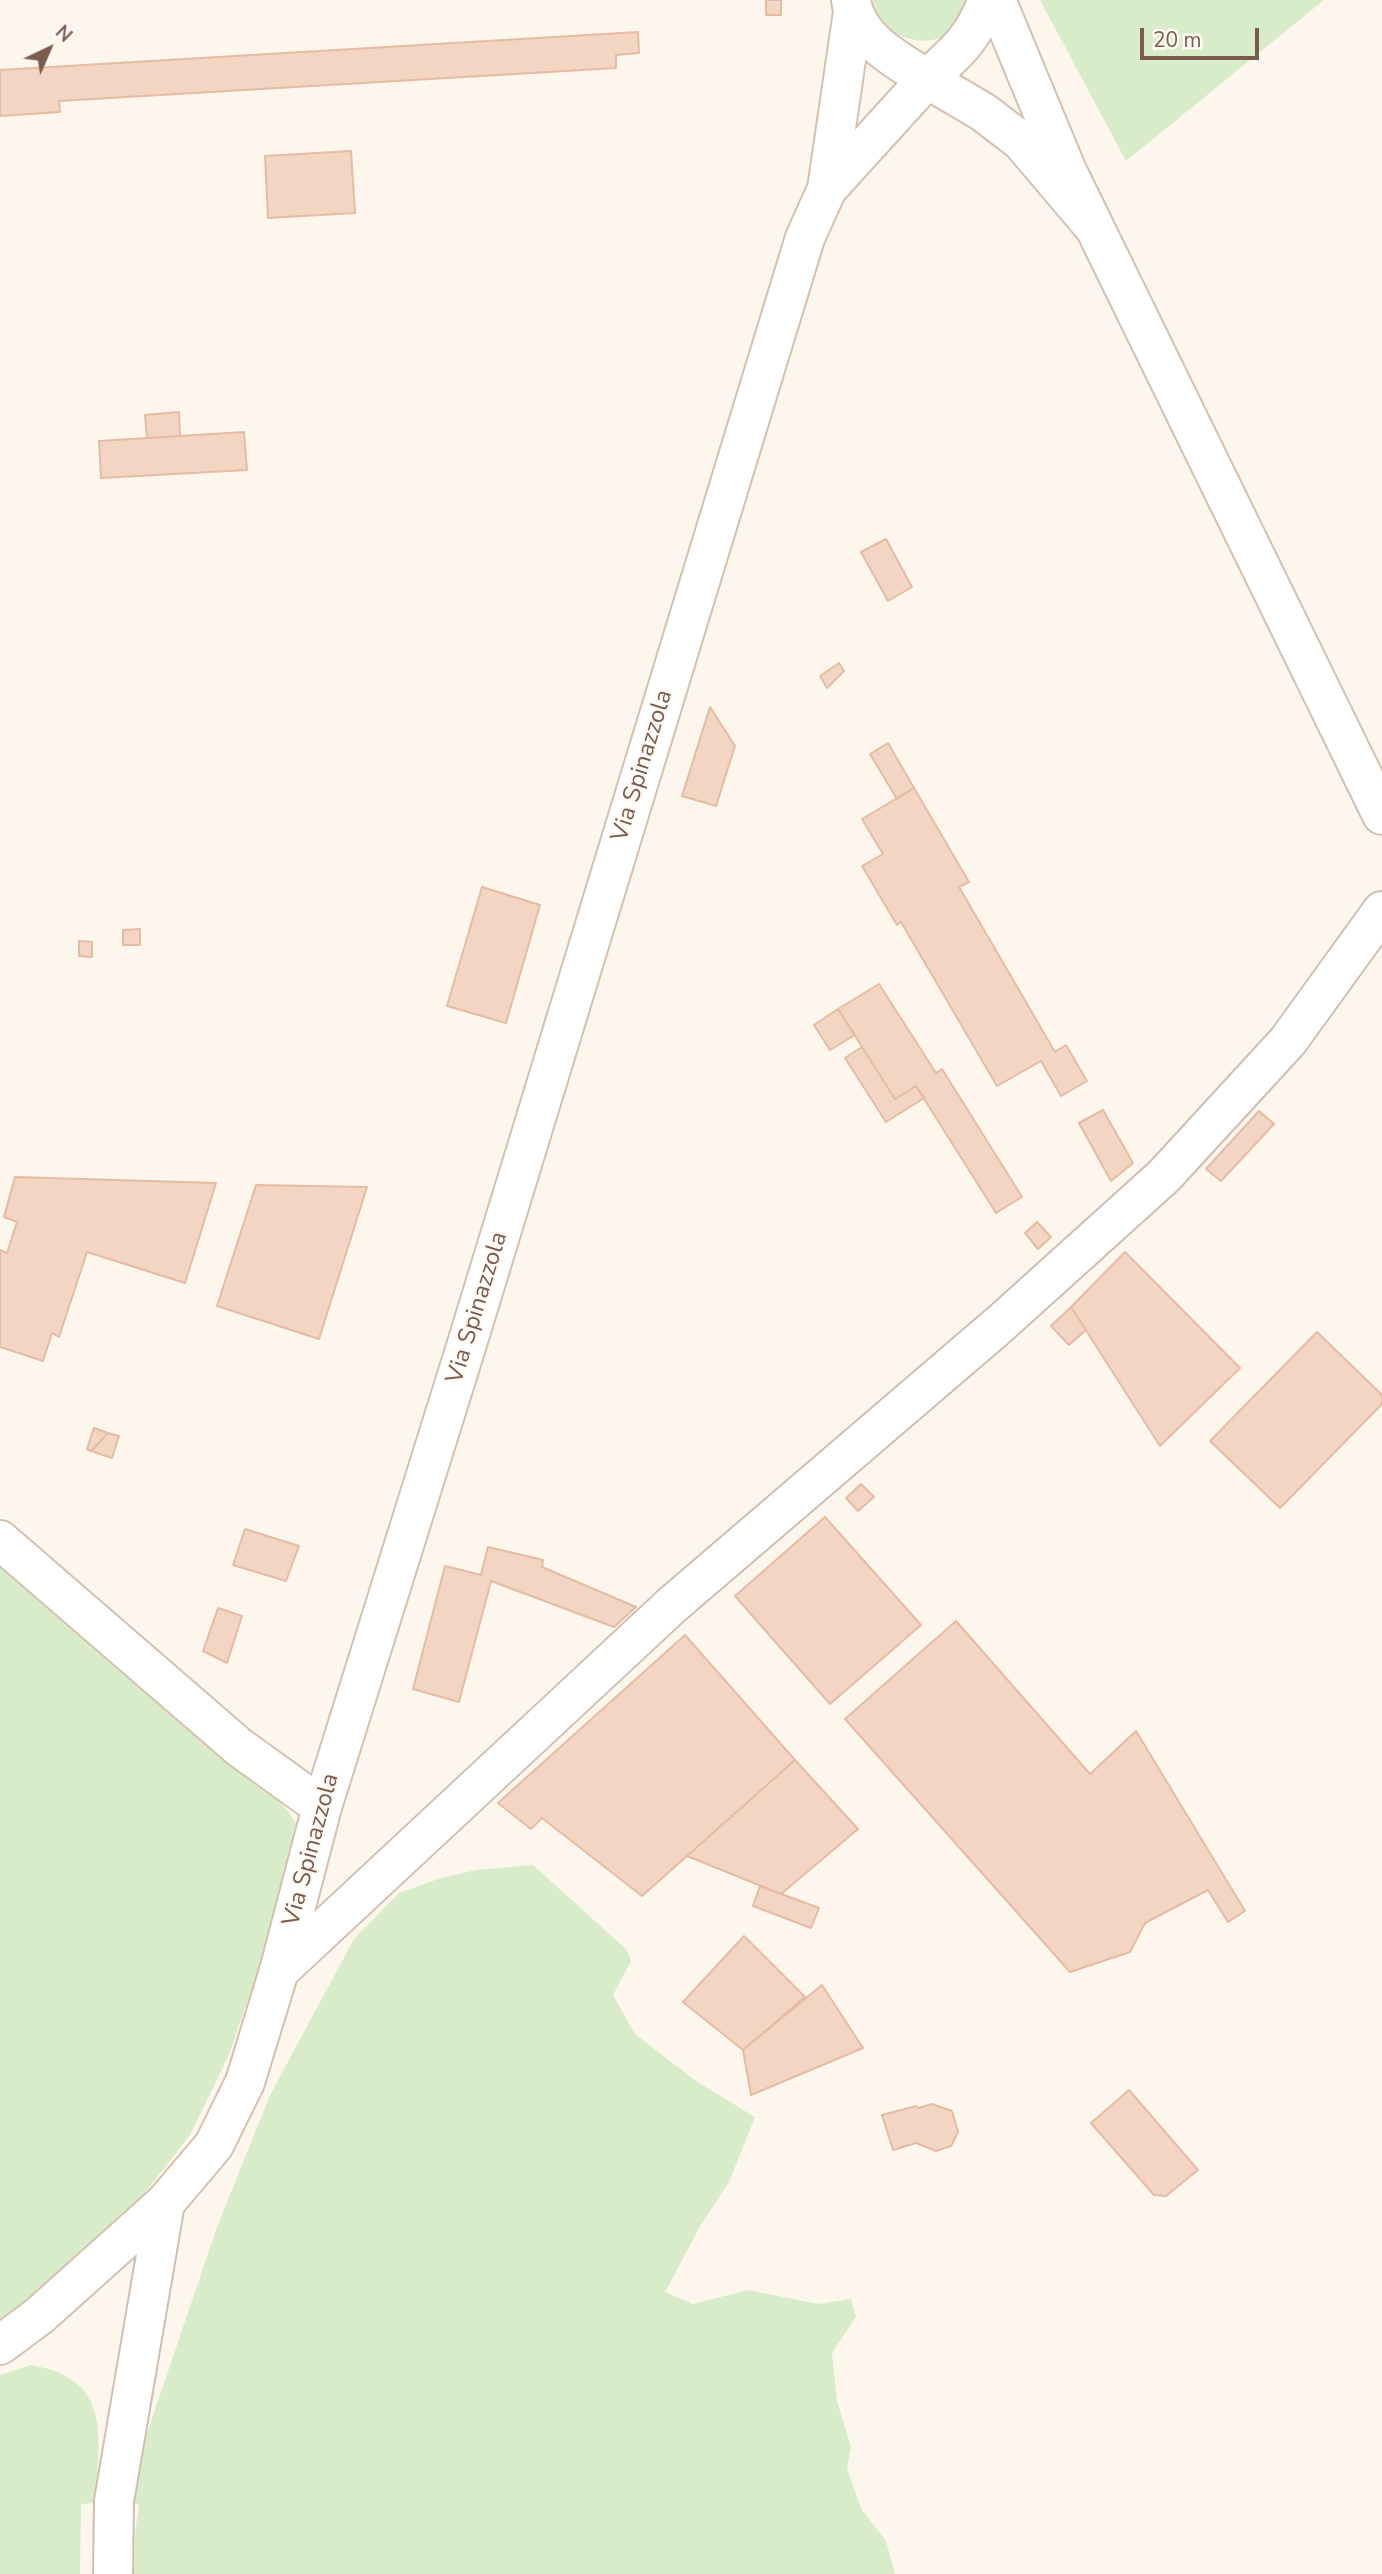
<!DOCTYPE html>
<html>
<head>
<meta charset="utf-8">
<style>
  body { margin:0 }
  #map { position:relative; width:1382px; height:2574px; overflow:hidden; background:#fdf6ec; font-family:"Nunito Sans",sans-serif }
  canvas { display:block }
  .north { position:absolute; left:14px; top:14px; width:70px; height:70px; -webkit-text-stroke:5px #fffaf3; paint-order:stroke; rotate:44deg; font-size:19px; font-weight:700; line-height:28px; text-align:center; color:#7a5c4d }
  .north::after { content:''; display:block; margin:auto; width:24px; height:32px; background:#7a5c4d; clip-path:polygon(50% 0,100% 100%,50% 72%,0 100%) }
  .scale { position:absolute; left:1140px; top:28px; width:119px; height:32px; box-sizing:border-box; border:4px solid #7a5c4d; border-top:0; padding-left:9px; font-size:21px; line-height:24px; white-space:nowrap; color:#7a5c4d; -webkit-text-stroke:5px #fffaf3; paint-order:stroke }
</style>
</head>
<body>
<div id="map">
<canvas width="1382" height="2574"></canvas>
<div class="north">N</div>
<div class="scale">20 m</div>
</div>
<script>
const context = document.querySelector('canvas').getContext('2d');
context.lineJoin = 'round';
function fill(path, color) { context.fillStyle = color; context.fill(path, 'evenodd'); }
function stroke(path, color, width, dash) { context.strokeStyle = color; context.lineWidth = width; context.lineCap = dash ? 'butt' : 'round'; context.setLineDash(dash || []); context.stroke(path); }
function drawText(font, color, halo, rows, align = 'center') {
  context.font = font + ' "Nunito Sans",sans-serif'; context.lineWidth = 5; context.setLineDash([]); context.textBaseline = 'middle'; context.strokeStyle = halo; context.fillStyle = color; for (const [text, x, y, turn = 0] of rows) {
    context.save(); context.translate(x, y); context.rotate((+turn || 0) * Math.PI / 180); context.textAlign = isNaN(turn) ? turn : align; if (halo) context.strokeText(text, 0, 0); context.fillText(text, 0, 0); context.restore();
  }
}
fill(new Path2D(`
  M 873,0 L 965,0 L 966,9 C 961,17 955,29 946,35 C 926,47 894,39 881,20 C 877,15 875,6 873,0 Z
  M 1040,0 L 1324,0 L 1126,161 Z
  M 0,1562 C 71,1624 142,1686 213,1748 C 240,1772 289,1799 300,1833 L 268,1943 L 228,2057 L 190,2135 L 130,2212 L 105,2236 L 0,2321 Z
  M 533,1865 L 627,1950 L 631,1961 L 613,1995 L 635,2034 L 696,2081 L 755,2117 L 729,2182 L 702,2223 L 665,2292 L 693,2304 L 748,2290 L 818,2304 L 851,2299 L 856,2317 L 832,2353 L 837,2401 L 851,2447 L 847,2469 L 862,2510 L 886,2541 L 895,2574 L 134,2574 L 135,2533 L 139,2504 L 129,2503 L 144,2442 L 217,2227 L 270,2095 L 354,1939 L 399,1893 L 441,1878 L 476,1870 Z
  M 31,2365 C 114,2379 99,2439 95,2503 L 81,2504 L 80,2574 L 0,2574 L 0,2375 Z`), '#d8ecc9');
const building = new Path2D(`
  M 766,0 L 781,0 L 781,15 L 766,15 Z
  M 638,32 L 639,53 L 616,55 L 616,68 L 59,101 L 60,112 L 0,116 L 0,70 Z
  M 351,151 L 355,213 L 268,218 L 265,156 Z
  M 179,412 L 180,436 L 147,438 L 145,415 Z
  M 244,432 L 247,470 L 101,478 L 99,441 Z
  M 886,539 L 912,587 L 888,601 L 861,552 Z
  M 839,663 L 844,671 L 827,688 L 820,676 Z
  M 710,707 L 735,746 L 716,806 L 682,796 Z
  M 888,743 L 914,788 L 897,799 L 870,754 Z
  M 914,788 L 969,882 L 959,887 L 1055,1052 L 1066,1045 L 1087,1081 L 1061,1096 L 1041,1061 L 997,1086 L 901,922 L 897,925 L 862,866 L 883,854 L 862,819 Z
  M 482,887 L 540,905 L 506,1023 L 447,1006 Z
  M 140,929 L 140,945 L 123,945 L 123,930 Z
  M 79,941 L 92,942 L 92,957 L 79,956 Z
  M 879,984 L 936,1073 L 942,1069 L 1022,1197 L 996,1213 L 916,1086 L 895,1099 L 838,1009 Z
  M 838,1009 L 855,1035 L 830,1050 L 814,1025 Z
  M 862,1047 L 895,1099 L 916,1086 L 924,1098 L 886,1122 L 845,1058 Z
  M 1103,1110 L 1133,1163 L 1111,1181 L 1079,1123 Z
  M 1259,1111 L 1274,1124 L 1221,1181 L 1206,1169 Z
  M 15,1177 L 216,1183 L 185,1283 L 87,1252 L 59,1337 L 52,1333 L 43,1361 L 0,1347 L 0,1250 L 7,1253 L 17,1222 L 4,1217 Z
  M 256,1185 L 367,1187 L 319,1339 L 217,1306 Z
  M 1037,1222 L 1051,1237 L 1038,1249 L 1025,1233 Z
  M 1125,1252 L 1240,1368 L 1160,1446 L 1071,1307 Z
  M 1071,1307 L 1086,1330 L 1069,1345 L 1051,1326 Z
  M 1317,1332 L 1382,1395 L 1382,1404 L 1280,1508 L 1210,1441 Z
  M 94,1428 L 108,1433 L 91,1451 L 87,1449 Z
  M 108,1433 L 119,1436 L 112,1458 L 91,1451 Z
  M 861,1484 L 874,1497 L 858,1511 L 846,1498 Z
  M 825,1517 L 921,1625 L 830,1704 L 735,1596 Z
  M 245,1529 L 299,1546 L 286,1581 L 233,1565 Z
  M 488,1547 L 543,1560 L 542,1567 L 636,1607 L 614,1627 L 491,1581 L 459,1702 L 413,1689 L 445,1566 L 481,1575 Z
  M 218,1608 L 242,1616 L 227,1663 L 203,1651 Z
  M 956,1621 L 1090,1774 L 1136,1731 L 1245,1911 L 1228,1922 L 1208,1890 L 1145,1923 L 1130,1952 L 1070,1972 L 845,1719 Z
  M 685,1635 L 795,1760 L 642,1896 L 542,1818 L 531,1829 L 498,1803 Z
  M 795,1760 L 858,1829 L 781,1894 L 687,1856 Z
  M 760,1886 L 819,1908 L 811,1928 L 753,1906 Z
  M 744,1936 L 805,1997 L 743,2050 L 683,2002 Z
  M 822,1985 L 863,2048 L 751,2095 L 743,2050 Z
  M 1129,2090 L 1198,2170 L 1166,2196 L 1154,2195 L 1091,2123 Z
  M 932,2104 L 952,2111 L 958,2132 L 951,2146 L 936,2151 L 916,2143 L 893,2150 L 882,2115 L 916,2106 L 918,2108 Z`);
fill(building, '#f3d5c3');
stroke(building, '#e6bba3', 2);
const street = new Path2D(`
  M 279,1971 L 672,1605 L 1000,1324 L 1164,1176 L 1288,1041 L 1382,911
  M 113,2574 L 114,2501 L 165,2203`);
const secondary = new Path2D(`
  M 851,0 C 856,39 897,60 927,79 C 958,51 972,40 988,0
  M 996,0 L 1067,171 L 1382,815
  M 827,189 L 853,12
  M 0,1540 L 239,1747 L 322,1807
  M 0,2345 L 39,2316 L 165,2203 L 214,2145 L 245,2082 L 279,1971 L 322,1807 L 466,1347 L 805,238 L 827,189 L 927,79 L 983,112 L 1021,141 L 1093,226`);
stroke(street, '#d1beb0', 42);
stroke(secondary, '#d6c0b0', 42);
stroke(street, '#fff', 38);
stroke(secondary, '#fff', 38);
drawText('24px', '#7a5c4d', '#fffaf3', [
  ["Via Spinazzola",643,766,-73],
  ["Via Spinazzola",478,1308,-73],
  ["Via Spinazzola",312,1850,-75]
]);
</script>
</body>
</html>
